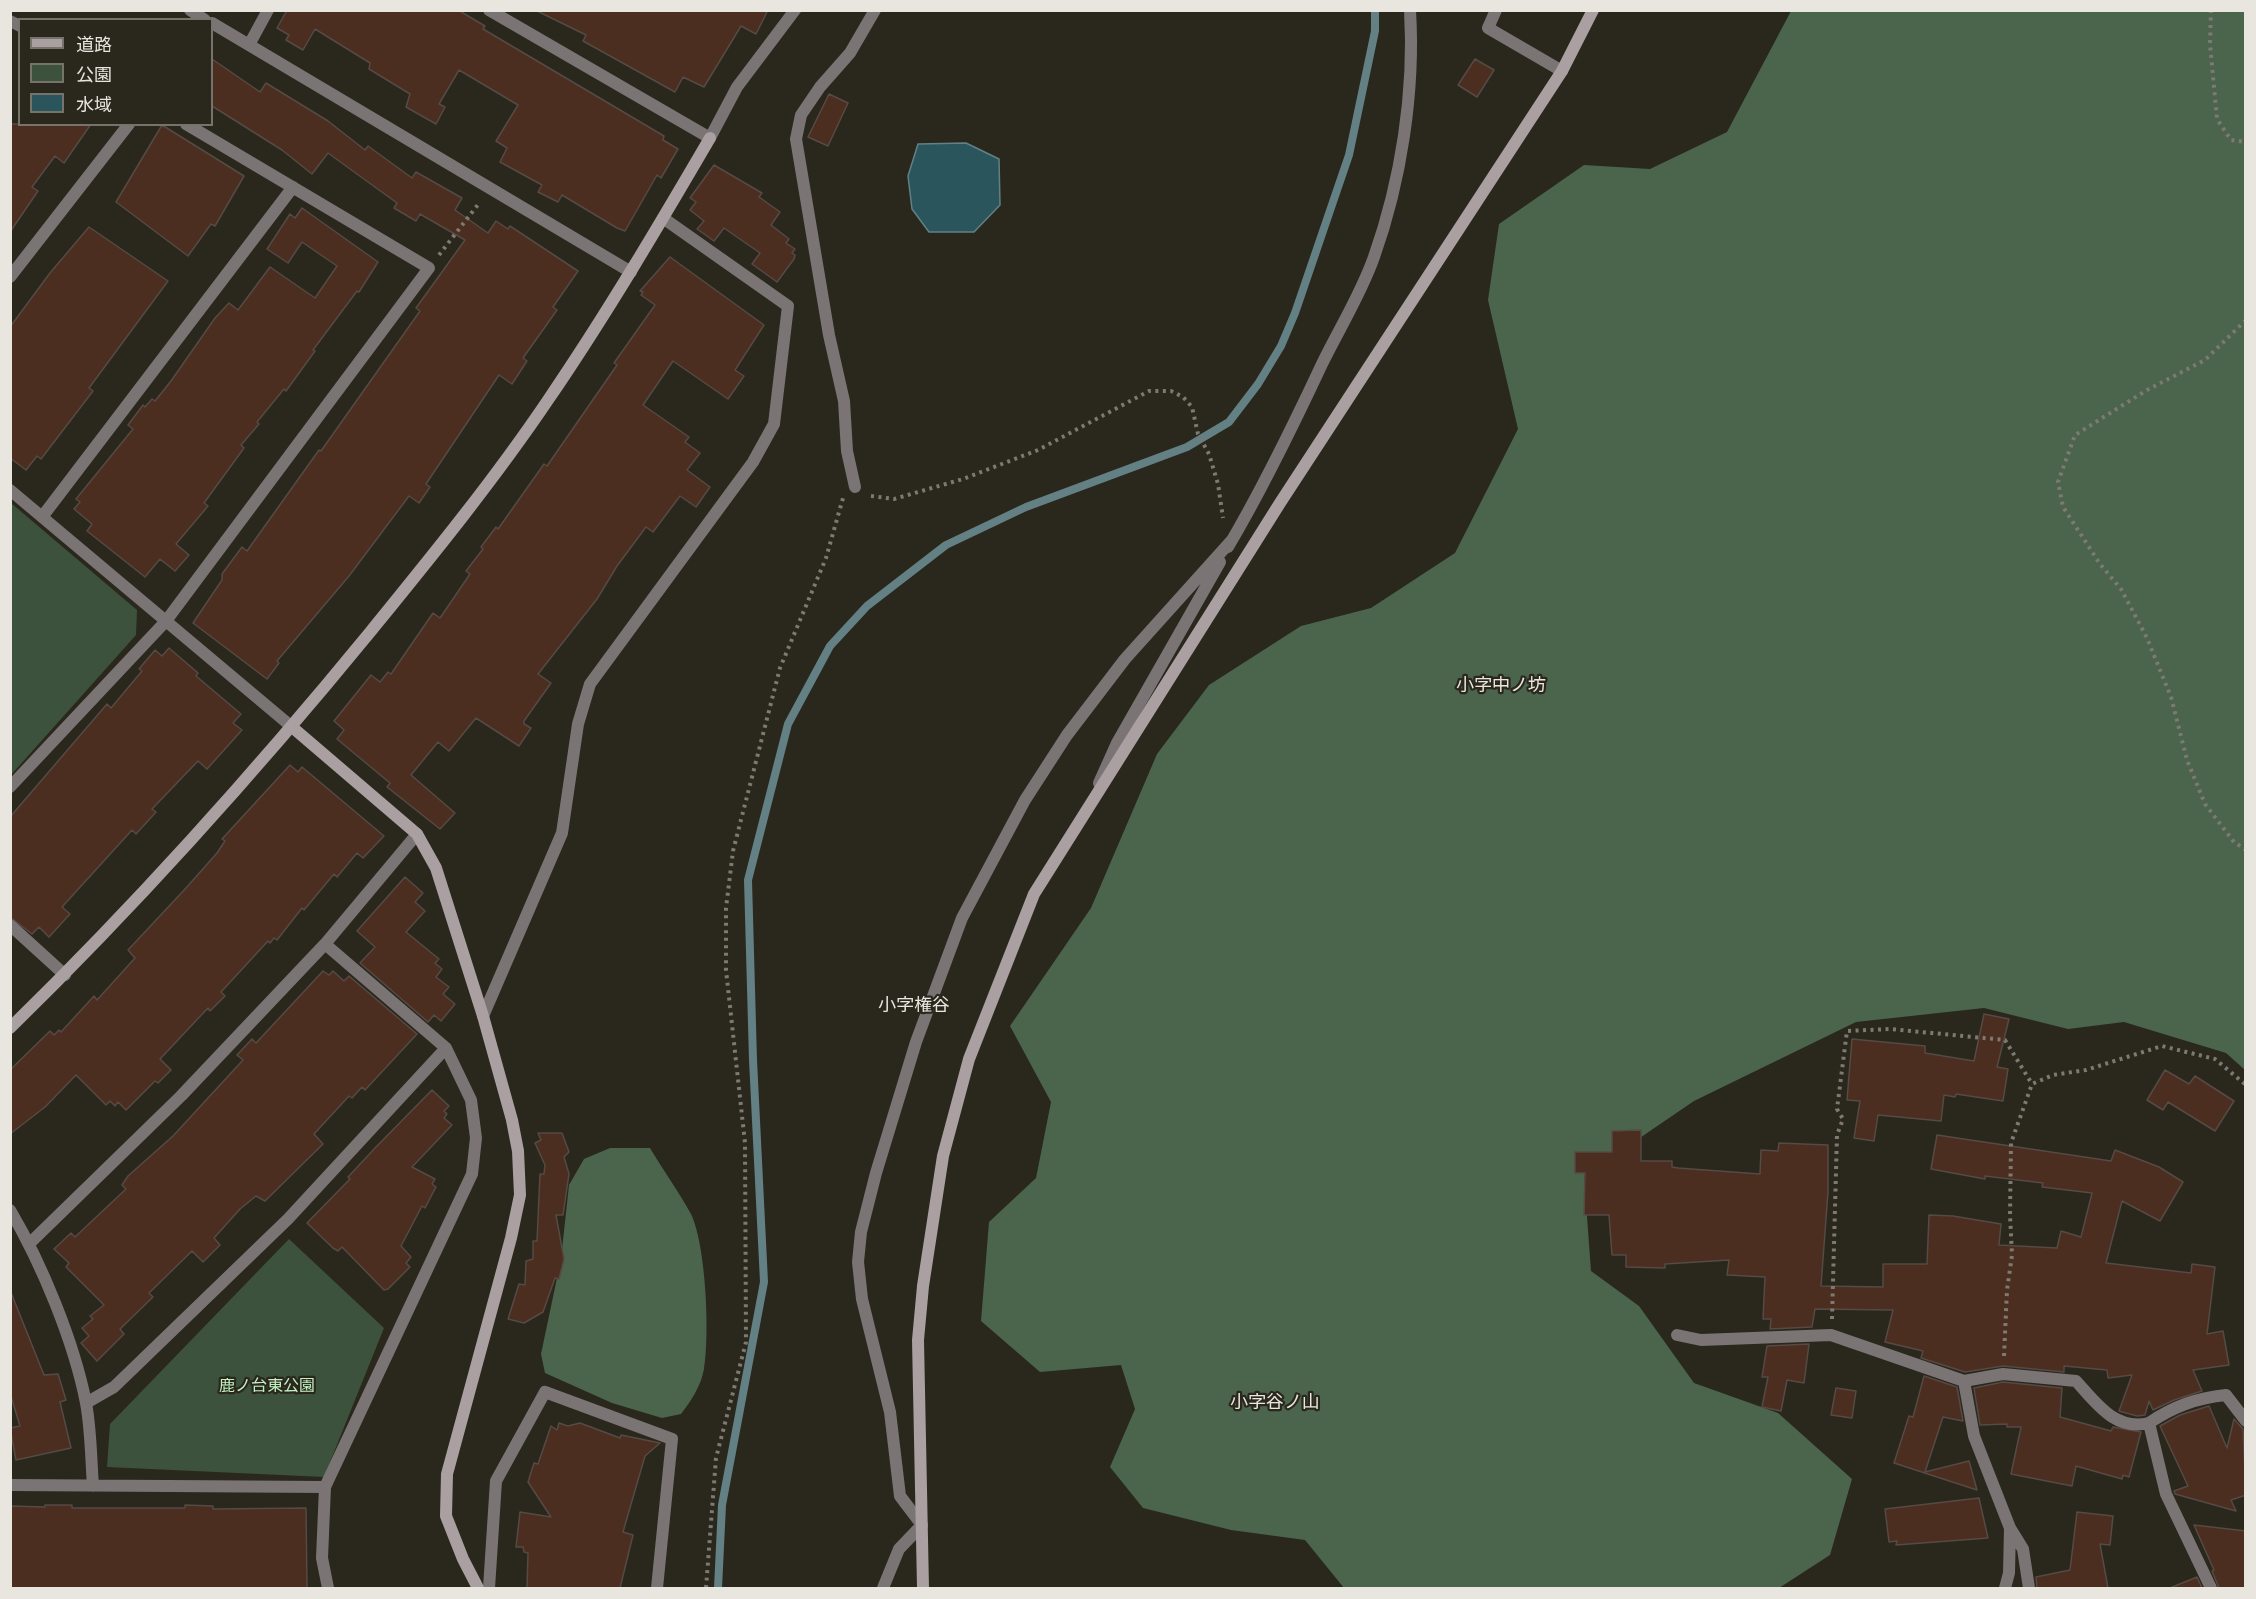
<!DOCTYPE html>
<html>
<head>
<meta charset="utf-8">
<style>
  body { margin:0 }
  #map { position:relative; width:2256px; height:1599px; overflow:hidden; background:#2a271d; font-family:"Sofia Sans Condensed","Noto Sans JP",sans-serif }
  canvas { display:block }
  .frame { position:absolute; inset:0; border:12px solid #e8e6df; pointer-events:none }
  .legend { position:absolute; left:18px; top:18px; width:195px; height:108px; box-sizing:border-box; background:#2a271d; border:2px solid #76736b; margin:0; padding:8px 10px; list-style:none; font-size:18px; color:#e8e6df }
  .legend li { display:flex; align-items:center; gap:12px; height:30px }
  .legend b { width:30px; border:2px solid #76736b }
</style>
</head>
<body>
<div id="map">
<canvas width="2256" height="1599"></canvas>
<div class="frame"></div>
<ul class="legend">
<li><b style="height:8px;background:#aa9fa1"></b>道路</li>
<li><b style="height:16px;background:#3c523d"></b>公園</li>
<li><b style="height:16px;background:#2a555d"></b>水域</li>
</ul>
</div>
<script>
const context = document.querySelector('canvas').getContext('2d');
context.lineJoin = 'round';
function fill(path, color) { context.fillStyle = color; context.fill(path, 'evenodd'); }
function stroke(path, color, width, dash) { context.strokeStyle = color; context.lineWidth = width; context.lineCap = dash ? 'butt' : 'round'; context.setLineDash(dash || []); context.stroke(path); }
function drawText(font, color, halo, rows, align = 'center') {
  context.font = font + ' "Sofia Sans Condensed","Noto Sans JP",sans-serif'; context.lineWidth = 4.5; context.setLineDash([]); context.textBaseline = 'middle'; context.strokeStyle = halo; context.fillStyle = color; for (const [text, x, y, turn = 0] of rows) {
    context.save(); context.translate(x, y); context.rotate((+turn || 0) * Math.PI / 180); context.textAlign = isNaN(turn) ? turn : align; if (halo) context.strokeText(text, 0, 0); context.fillText(text, 0, 0); context.restore();
  }
}
fill(new Path2D(`
  M 11,503 L 137,610 L 136,635 L 11,775 Z
  M 289,1239 L 384,1328 L 324,1477 L 107,1467 L 110,1424 Z`), '#3c523d');
fill(new Path2D(`
  M 1791,11 L 2245,11 L 2245,1070 L 2226,1053 L 2124,1022 L 2068,1029 L 1984,1008 L 1856,1022 L 1694,1101 L 1584,1176 L 1591,1271 L 1639,1306 L 1694,1383 L 1778,1413 L 1852,1479 L 1830,1555 L 1779,1588 L 1344,1588 L 1305,1540 L 1231,1530 L 1143,1508 L 1110,1467 L 1135,1409 L 1121,1365 L 1040,1372 L 981,1321 L 989,1222 L 1036,1178 L 1051,1102 L 1010,1026 L 1091,908 L 1157,754 L 1209,685 L 1301,626 L 1371,608 L 1455,553 L 1518,429 L 1488,300 L 1499,224 L 1584,165 L 1650,169 L 1727,132 Z
  M 610,1148 L 650,1148 C 663,1170 679,1192 691,1214 C 706,1245 710,1335 704,1369 C 701,1386 691,1401 681,1414 L 662,1418 L 612,1403 L 545,1373 L 541,1354 L 561,1259 L 569,1185 L 584,1159 Z`), '#4b644c');
const water = new Path2D(`
  M 966,143 L 999,159 L 1000,205 L 974,232 L 929,232 L 912,209 L 908,176 L 918,144 Z`);
fill(water, '#2a555d');
stroke(water, '#638084', 1.5);
stroke(new Path2D(`
  M 718,1588 L 722,1505 L 764,1282 L 753,1060 L 748,880 L 788,724 L 830,646 L 867,606 L 946,545 L 1026,507 L 1187,447 L 1229,422 L 1258,384 L 1281,346 L 1295,313 L 1349,155 L 1375,31 L 1375,10`), '#638084', 8);
const building = new Path2D(`
  M 285,10 L 458,10 L 485,26 L 483,29 L 664,136 L 663,140 L 678,149 L 661,178 L 657,175 L 625,231 L 617,228 L 562,195 L 558,202 L 538,192 L 542,185 L 500,162 L 507,148 L 496,141 L 518,105 L 459,70 L 439,104 L 445,107 L 436,124 L 406,107 L 410,94 L 369,69 L 370,63 L 315,29 L 303,50 L 286,40 L 289,35 L 277,28 L 286,12 Z
  M 535,10 L 768,10 L 756,34 L 741,26 L 704,87 L 683,77 L 675,92 L 583,41 L 586,35 Z
  M 212,59 L 260,92 L 266,83 L 328,121 L 365,150 L 368,146 L 412,178 L 416,172 L 462,198 L 455,210 L 488,233 L 496,221 L 508,229 L 510,226 L 578,271 L 553,307 L 557,310 L 523,358 L 527,361 L 512,384 L 499,375 L 426,484 L 430,487 L 419,503 L 409,496 L 349,576 L 277,661 L 279,663 L 267,679 L 193,623 L 222,580 L 222,574 L 242,547 L 247,551 L 319,450 L 321,451 L 420,311 L 416,308 L 465,240 L 420,214 L 416,221 L 394,208 L 397,203 L 328,153 L 312,174 L 282,150 L 212,106 Z
  M 1475,59 L 1494,70 L 1477,97 L 1458,85 Z
  M 829,94 L 848,103 L 828,146 L 808,137 Z
  M 10,124 L 91,124 L 64,163 L 55,156 L 32,187 L 38,191 L 10,232 Z
  M 162,125 L 244,176 L 215,226 L 211,224 L 188,256 L 116,202 Z
  M 714,165 L 762,193 L 759,197 L 780,212 L 771,225 L 789,239 L 786,243 L 795,249 L 792,253 L 795,255 L 794,259 L 777,282 L 752,264 L 760,253 L 724,228 L 714,241 L 697,229 L 704,221 L 690,210 L 696,202 L 690,198 Z
  M 302,208 L 378,262 L 359,292 L 357,291 L 313,350 L 315,351 L 286,391 L 284,389 L 257,422 L 259,424 L 241,445 L 244,448 L 204,503 L 208,506 L 176,544 L 189,555 L 175,571 L 160,559 L 145,577 L 87,531 L 92,524 L 74,509 L 80,502 L 76,499 L 133,429 L 128,425 L 143,405 L 145,407 L 152,399 L 155,401 L 171,381 L 215,318 L 229,303 L 238,310 L 270,267 L 315,298 L 337,266 L 302,242 L 288,263 L 267,249 L 290,214 L 295,218 Z
  M 89,227 L 168,281 L 89,388 L 93,391 L 41,459 L 37,456 L 26,470 L 10,458 L 10,327 L 50,273 Z
  M 670,257 L 764,325 L 735,370 L 744,376 L 728,399 L 673,361 L 643,405 L 689,437 L 685,442 L 700,453 L 687,470 L 710,487 L 696,507 L 680,496 L 653,532 L 646,527 L 617,566 L 597,599 L 538,674 L 551,683 L 524,721 L 524,724 L 531,728 L 519,746 L 476,718 L 449,751 L 438,742 L 411,775 L 455,813 L 440,829 L 387,787 L 390,783 L 337,739 L 344,730 L 334,721 L 371,675 L 380,682 L 388,672 L 391,674 L 433,613 L 440,618 L 470,574 L 466,571 L 483,549 L 481,547 L 496,527 L 498,529 L 544,464 L 547,466 L 617,365 L 614,363 L 655,305 L 641,295 L 643,292 L 640,291 Z
  M 169,648 L 198,673 L 196,676 L 241,714 L 233,723 L 242,730 L 207,769 L 198,761 L 152,809 L 156,812 L 136,834 L 132,830 L 62,907 L 70,914 L 49,937 L 39,927 L 32,934 L 10,917 L 10,817 L 107,704 L 111,708 L 142,671 L 139,669 L 155,650 L 162,656 Z
  M 290,765 L 298,772 L 302,767 L 384,836 L 363,858 L 357,853 L 337,877 L 334,874 L 304,910 L 302,908 L 277,940 L 274,938 L 270,943 L 268,941 L 221,992 L 225,996 L 210,1011 L 208,1008 L 160,1059 L 171,1070 L 158,1083 L 155,1081 L 126,1110 L 118,1102 L 115,1106 L 110,1101 L 106,1105 L 76,1075 L 45,1107 L 10,1134 L 10,1070 L 50,1031 L 54,1035 L 59,1030 L 61,1032 L 94,996 L 97,1000 L 135,958 L 128,950 L 186,888 L 217,853 L 225,841 L 222,839 Z
  M 405,877 L 423,893 L 415,902 L 425,911 L 406,932 L 439,959 L 435,963 L 442,969 L 436,977 L 449,987 L 443,994 L 455,1004 L 441,1021 L 434,1015 L 428,1022 L 360,963 L 375,947 L 357,931 Z
  M 323,971 L 329,975 L 333,971 L 344,981 L 349,976 L 417,1034 L 365,1090 L 362,1087 L 352,1098 L 349,1096 L 314,1134 L 323,1144 L 265,1201 L 256,1196 L 240,1209 L 214,1238 L 220,1245 L 203,1262 L 192,1251 L 149,1293 L 153,1297 L 120,1329 L 124,1334 L 97,1361 L 81,1343 L 89,1336 L 82,1328 L 93,1319 L 90,1316 L 104,1305 L 66,1267 L 69,1263 L 54,1249 L 71,1233 L 75,1237 L 126,1189 L 122,1185 L 128,1176 L 173,1136 L 243,1060 L 237,1055 L 252,1039 L 256,1043 Z
  M 1984,1014 L 2009,1019 L 1997,1067 L 2008,1069 L 2003,1101 L 1956,1094 L 1955,1097 L 1944,1095 L 1941,1121 L 1878,1115 L 1874,1141 L 1854,1138 L 1860,1101 L 1847,1100 L 1852,1039 L 1925,1046 L 1925,1053 L 1974,1061 Z
  M 2165,1070 L 2189,1084 L 2195,1076 L 2234,1101 L 2215,1131 L 2168,1102 L 2163,1110 L 2147,1100 Z
  M 432,1090 L 449,1106 L 444,1111 L 447,1114 L 444,1118 L 452,1125 L 412,1167 L 435,1179 L 432,1184 L 436,1187 L 425,1208 L 422,1206 L 401,1246 L 411,1257 L 406,1263 L 410,1267 L 388,1289 L 384,1290 L 342,1247 L 338,1251 L 333,1248 L 307,1223 L 350,1179 L 348,1177 L 376,1147 Z
  M 1641,1130 L 1641,1161 L 1672,1161 L 1672,1167 L 1678,1168 L 1760,1174 L 1761,1150 L 1778,1151 L 1779,1143 L 1828,1145 L 1828,1192 L 1821,1286 L 1883,1287 L 1883,1264 L 1927,1264 L 1929,1215 L 1953,1216 L 2001,1224 L 1999,1245 L 2057,1248 L 2061,1231 L 2081,1237 L 2092,1193 L 2042,1187 L 2043,1183 L 1985,1176 L 1985,1179 L 1931,1169 L 1937,1135 L 2111,1161 L 2115,1150 L 2159,1167 L 2183,1182 L 2160,1221 L 2122,1201 L 2106,1263 L 2191,1273 L 2192,1264 L 2215,1267 L 2207,1334 L 2223,1331 L 2229,1365 L 2193,1370 L 2202,1391 L 2174,1400 L 2153,1410 L 2149,1401 L 2145,1415 L 2137,1416 L 2119,1411 L 2132,1375 L 2108,1378 L 2107,1370 L 2064,1366 L 2064,1372 L 2003,1366 L 1965,1372 L 1921,1358 L 1923,1351 L 1885,1342 L 1893,1310 L 1815,1309 L 1812,1327 L 1770,1329 L 1771,1319 L 1763,1319 L 1765,1277 L 1727,1275 L 1729,1260 L 1665,1264 L 1665,1268 L 1626,1267 L 1626,1255 L 1612,1255 L 1609,1215 L 1584,1215 L 1585,1173 L 1575,1173 L 1575,1152 L 1612,1152 L 1612,1131 Z
  M 538,1133 L 562,1133 L 569,1152 L 564,1157 L 569,1174 L 563,1215 L 556,1215 L 564,1259 L 559,1279 L 555,1278 L 543,1312 L 524,1323 L 508,1319 L 519,1284 L 525,1285 L 526,1261 L 533,1259 L 533,1241 L 537,1241 L 540,1174 L 544,1174 L 545,1165 L 535,1143 L 541,1140 Z
  M 10,1290 L 44,1375 L 58,1374 L 66,1400 L 60,1402 L 71,1448 L 16,1460 L 10,1428 L 20,1426 L 10,1393 Z
  M 1809,1344 L 1804,1383 L 1787,1380 L 1781,1411 L 1762,1407 L 1768,1377 L 1762,1377 L 1767,1346 Z
  M 1924,1376 L 1957,1387 L 1963,1421 L 1943,1417 L 1925,1472 L 1969,1461 L 1977,1490 L 1894,1463 L 1909,1416 L 1913,1417 Z
  M 2003,1382 L 2062,1388 L 2060,1417 L 2111,1431 L 2113,1427 L 2141,1432 L 2129,1477 L 2123,1475 L 2122,1479 L 2076,1466 L 2072,1486 L 2011,1474 L 2021,1427 L 2007,1427 L 2007,1424 L 1980,1425 L 1974,1388 Z
  M 1836,1388 L 1856,1391 L 1852,1418 L 1831,1415 Z
  M 2209,1406 L 2227,1448 L 2234,1419 L 2243,1429 L 2246,1495 L 2231,1500 L 2236,1511 L 2175,1494 L 2174,1491 L 2188,1486 L 2160,1426 L 2180,1415 Z
  M 559,1423 L 568,1426 L 580,1423 L 620,1438 L 621,1435 L 660,1443 L 645,1456 L 623,1532 L 633,1535 L 620,1588 L 527,1588 L 528,1553 L 524,1552 L 523,1547 L 516,1547 L 520,1512 L 551,1517 L 528,1482 L 534,1463 L 538,1464 L 551,1426 L 557,1430 Z
  M 1979,1498 L 1988,1538 L 1896,1545 L 1897,1541 L 1889,1542 L 1885,1509 Z
  M 45,1505 L 72,1505 L 72,1508 L 185,1508 L 185,1505 L 213,1506 L 213,1509 L 306,1508 L 307,1588 L 10,1588 L 10,1506 L 45,1507 Z
  M 2077,1512 L 2113,1516 L 2110,1545 L 2100,1544 L 2108,1588 L 2037,1588 L 2036,1577 L 2070,1570 Z
  M 2194,1525 L 2246,1531 L 2246,1588 L 2219,1588 L 2212,1571 L 2214,1570 Z
  M 2197,1577 L 2202,1588 L 2170,1588 Z`);
fill(building, '#4b2e1f');
stroke(building, '#564a45', 1.5);
stroke(new Path2D(`
  M 2211,10 L 2210,44 L 2217,119 L 2231,140 L 2246,142
  M 439,255 L 480,202
  M 2246,320 L 2205,360 L 2147,390 L 2075,435 L 2058,482 L 2063,507 L 2100,564 L 2121,589 L 2147,638 L 2171,697 L 2187,760 L 2205,804 L 2234,842 L 2246,850
  M 871,496 L 894,499 L 963,479 L 1038,450 L 1149,391 L 1171,391 L 1183,397 L 1192,407 L 1198,434 L 1209,454 L 1218,484 L 1223,518
  M 1832,1319 L 1837,1135 L 1843,1119 L 1837,1109 L 1847,1031 L 1890,1029 L 2005,1040 L 2032,1084
  M 2004,1356 L 2007,1290 L 2012,1255 L 2010,1215 L 2011,1143 L 2032,1084 L 2053,1075 L 2086,1070 L 2162,1046 L 2215,1059 L 2246,1085
  M 706,1588 L 716,1458 L 746,1342 L 745,1143 L 726,970 L 726,908 L 733,851 L 780,668 L 826,558 L 843,498`), '#7d7a72', 4, [3, 4.5]);
stroke(new Path2D(`
  M 190,10 L 205,20
  M 489,10 L 710,138 L 737,87 L 795,10
  M 1496,10 L 1488,28 L 1562,71
  M 10,21 L 20,26
  M 212,23 L 631,272
  M 249,45 L 268,10
  M 10,277 L 129,124
  M 855,487 L 847,451 L 844,401 L 829,335 L 796,139 L 801,115 L 820,87 L 850,53 L 875,10
  M 10,490 L 292,727
  M 42,517 L 293,187
  M 1228,547 C 1263,488 1293,426 1322,364 C 1339,329 1361,294 1374,257 C 1401,181 1415,92 1410,10
  M 1099,783 L 1117,743 L 1220,562
  M 10,787 L 166,621 L 429,268 L 186,124
  M 10,925 L 65,975
  M 325,944 L 446,1048 L 471,1100 L 476,1138 L 472,1174 L 325,1487 L 322,1558 L 328,1588
  M 483,1016 L 562,833 L 578,724 L 590,684 L 753,462 L 774,424 L 788,306 L 663,218
  M 10,1210 C 42,1264 74,1342 86,1403 C 91,1430 91,1459 93,1486
  M 30,1243 L 181,1096 L 325,944 L 417,834
  M 1677,1335 L 1701,1340 L 1831,1335 L 1964,1381 L 2003,1374 L 2076,1381 C 2097,1404 2115,1431 2149,1423 L 2166,1494 L 2211,1588
  M 1964,1381 L 1974,1436 L 2010,1528 L 2009,1573 L 2005,1588
  M 86,1403 L 114,1387 L 288,1219 L 446,1048
  M 2149,1423 C 2174,1406 2197,1398 2226,1395 L 2246,1421
  M 10,1485 L 325,1487
  M 2010,1528 L 2023,1549 L 2029,1588
  M 489,1588 L 496,1481 L 545,1392 L 672,1439 L 657,1588
  M 883,1588 L 899,1549 L 922,1525 L 900,1496 L 890,1412 L 862,1299 L 858,1262 L 861,1232 L 876,1173 L 916,1042 L 962,918 L 1025,800 L 1067,735 L 1125,659 L 1232,540`), '#7a7475', 12);
stroke(new Path2D(`
  M 292,727 L 417,834 L 436,868 L 483,1016 L 512,1120 L 518,1151 L 520,1195 L 511,1238 L 447,1474 L 446,1516 L 463,1559 L 478,1588
  M 10,1028 C 138,903 258,769 371,631 C 432,556 494,480 548,400 C 606,315 658,227 710,138
  M 923,1588 L 918,1340 L 923,1286 L 943,1156 L 969,1059 L 1034,894 L 1280,503 L 1562,71 L 1593,10`), '#aa9fa1', 12);
drawText('16px', '#c1f1c3', '#2a271d', [
  ["鹿ノ台東公園",267,1387]
]);
drawText('18px', '#e8e6df', '#2a271d', [
  ["小字中ノ坊",1501,686],
  ["小字権谷",914,1006],
  ["小字谷ノ山",1275,1403]
]);
</script>
</body>
</html>
